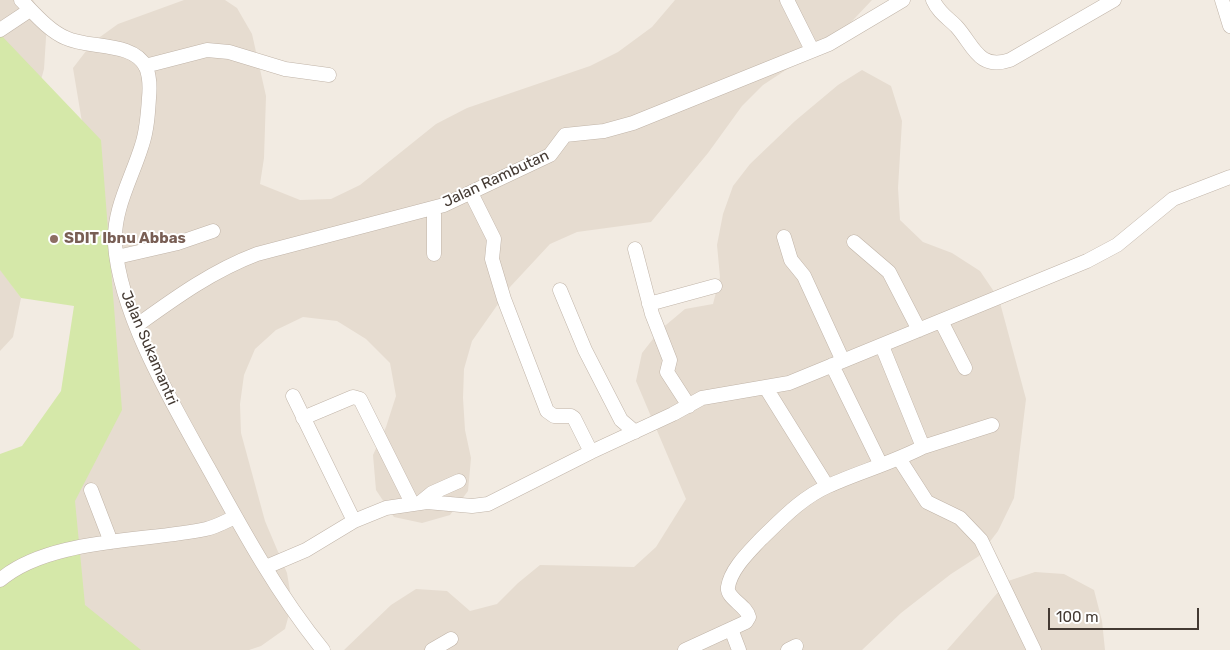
<!DOCTYPE html>
<html>
<head>
<meta charset="utf-8">
<style>
  body { margin:0 }
  #map { position:relative; width:1230px; height:650px; overflow:hidden; background:#f2ebe2; font-family:Rubik,sans-serif }
  canvas { display:block }
  .scale { position:absolute; left:1048px; top:608px; width:151px; height:22px; box-sizing:border-box; border:2px solid #443a33; border-top:0; padding-left:6px; font-size:15px; line-height:18px; white-space:nowrap; color:#443a33; -webkit-text-stroke:4px #fff; paint-order:stroke }
</style>
</head>
<body>
<div id="map">
<canvas width="1230" height="650"></canvas>
<div class="scale">100 m</div>
</div>
<script>
const context = document.querySelector('canvas').getContext('2d');
context.lineJoin = 'round';
function fill(path, color) { context.fillStyle = color; context.fill(path, 'evenodd'); }
function stroke(path, color, width, dash) { context.strokeStyle = color; context.lineWidth = width; context.lineCap = dash ? 'butt' : 'round'; context.setLineDash(dash || []); context.stroke(path); }
function drawText(font, color, halo, rows, align = 'center') {
  context.font = font + ' Rubik,sans-serif'; context.lineWidth = 4; context.setLineDash([]); context.textBaseline = 'middle'; context.strokeStyle = halo; context.fillStyle = color; for (const [text, x, y, turn = 0] of rows) {
    context.save(); context.translate(x, y); context.rotate((+turn || 0) * Math.PI / 180); context.textAlign = isNaN(turn) ? turn : align; if (halo) context.strokeText(text, 0, 0); context.fillText(text, 0, 0); context.restore();
  }
}
fill(new Path2D(`
  M 0,0 L 33,0 L 47,22 L 44,69 L 39,87 L 0,126 Z
  M 184,0 L 225,0 L 237,8 L 252,34 L 266,96 L 264,158 L 260,184 L 300,200 L 331,199 L 360,185 L 436,124 L 467,108 L 590,66 L 618,52 L 652,27 L 675,0 L 872,0 L 839,35 L 763,85 L 742,106 L 708,153 L 651,222 L 577,232 L 550,244 L 510,287 L 472,341 L 464,369 L 463,398 L 465,430 L 471,458 L 468,491 L 450,515 L 422,523 L 394,517 L 376,490 L 373,455 L 386,427 L 396,396 L 390,363 L 366,339 L 337,321 L 303,317 L 276,330 L 255,349 L 244,375 L 240,404 L 241,433 L 265,521 L 287,573 L 292,603 L 285,629 L 261,646 L 249,650 L 119,650 L 81,629 L 36,487 L 73,431 L 84,134 L 73,68 L 93,42 L 118,24 Z
  M 862,70 L 891,86 L 902,121 L 898,188 L 900,220 L 923,242 L 952,253 L 980,271 L 999,299 L 1026,399 L 1014,498 L 998,531 L 979,556 L 951,574 L 901,613 L 862,650 L 344,650 L 391,605 L 416,589 L 447,591 L 470,611 L 497,604 L 518,583 L 540,565 L 634,567 L 656,547 L 686,499 L 636,381 L 642,353 L 660,330 L 685,309 L 713,304 L 720,277 L 717,245 L 723,214 L 733,186 L 750,164 L 795,121 L 838,85 Z
  M 0,269 L 21,298 L 13,337 L 0,351 Z
  M 1035,572 L 1064,574 L 1094,590 L 1102,621 L 1105,650 L 947,650 L 1008,581 Z`), '#e6dcd0');
fill(new Path2D(`
  M 0,34 L 101,140 L 122,410 L 75,501 L 85,605 L 141,650 L 0,650 L 0,454 L 22,446 L 61,391 L 74,306 L 21,298 L 0,270 Z`), '#d5e8a9');
const minor = new Path2D(`
  M 21,0 C 34,13 49,31 66,38 C 89,49 133,41 146,67 C 150,77 150,88 149,98 C 148,114 147,130 142,145 C 132,178 113,209 115,244 C 120,316 174,406 209,469 C 243,531 278,595 323,650
  M 787,0 L 812,50
  M 933,0 C 939,13 947,17 956,26 C 973,44 978,71 1010,60 L 1114,0
  M 1222,0 L 1230,26
  M 0,30 L 30,10
  M 145,66 L 207,50 L 229,52 L 285,69 L 329,75
  M 471,193 L 494,239 L 492,259 L 504,299 L 547,411 L 554,416 L 571,416 L 574,418 L 591,452
  M 784,237 L 791,260 L 804,276 L 843,361
  M 854,242 L 889,272 L 919,330
  M 635,249 L 652,314 L 670,360 L 667,372 L 689,406
  M 434,254 L 434,208
  M 117,257 L 178,243 L 213,231
  M 560,290 L 585,350 L 621,420 L 635,432
  M 649,304 L 715,286
  M 941,321 L 965,368
  M 136,326 C 175,298 212,271 257,254 L 444,205 L 550,155 L 565,135 L 604,131 L 633,123 L 829,44 L 903,0
  M 832,365 L 878,459
  M 766,388 L 827,486
  M 293,396 L 354,521
  M 303,418 L 353,397 L 360,399 L 412,503
  M 923,447 L 992,425
  M 900,460 L 927,502 L 960,518 L 981,540 L 1034,650
  M 91,490 L 111,542
  M 421,502 L 432,493 L 459,481
  M 266,567 L 306,550 L 354,521 L 386,508 L 427,502 L 472,506 L 488,504 L 591,452 L 673,414 L 702,398 L 789,383 L 1087,261 L 1117,245 L 1173,199 L 1230,177
  M 0,580 C 49,538 145,542 206,529 C 216,527 226,521 235,517
  M 731,629 L 739,650
  M 432,650 L 451,639
  M 685,650 L 746,622 L 749,617 C 747,606 726,598 728,587 C 731,569 748,553 760,540 C 781,520 801,498 828,486 C 859,472 892,463 923,447 L 882,346
  M 788,650 L 796,646`);
stroke(minor, '#c0b4a8', 15);
stroke(minor, '#fff', 14);
for (const [x, y, r, color] of [
  [54,239,5,"#8d6e63"]
]) { const dot = new Path2D(); dot.arc(x, y, r, 0, 2 * Math.PI); context.fillStyle = color; context.fill(dot); stroke(dot, '#fff', 2); }
drawText('15px', '#443a33', '#fff', [
  ["Jalan Rambutan",496,179,-25],
  ["Jalan Sukamantri",149,348,67]
]);
drawText('bold 15px', '#785e54', '#fff', [
  ["SDIT Ibnu Abbas",64,239]
], 'left');
</script>
</body>
</html>
